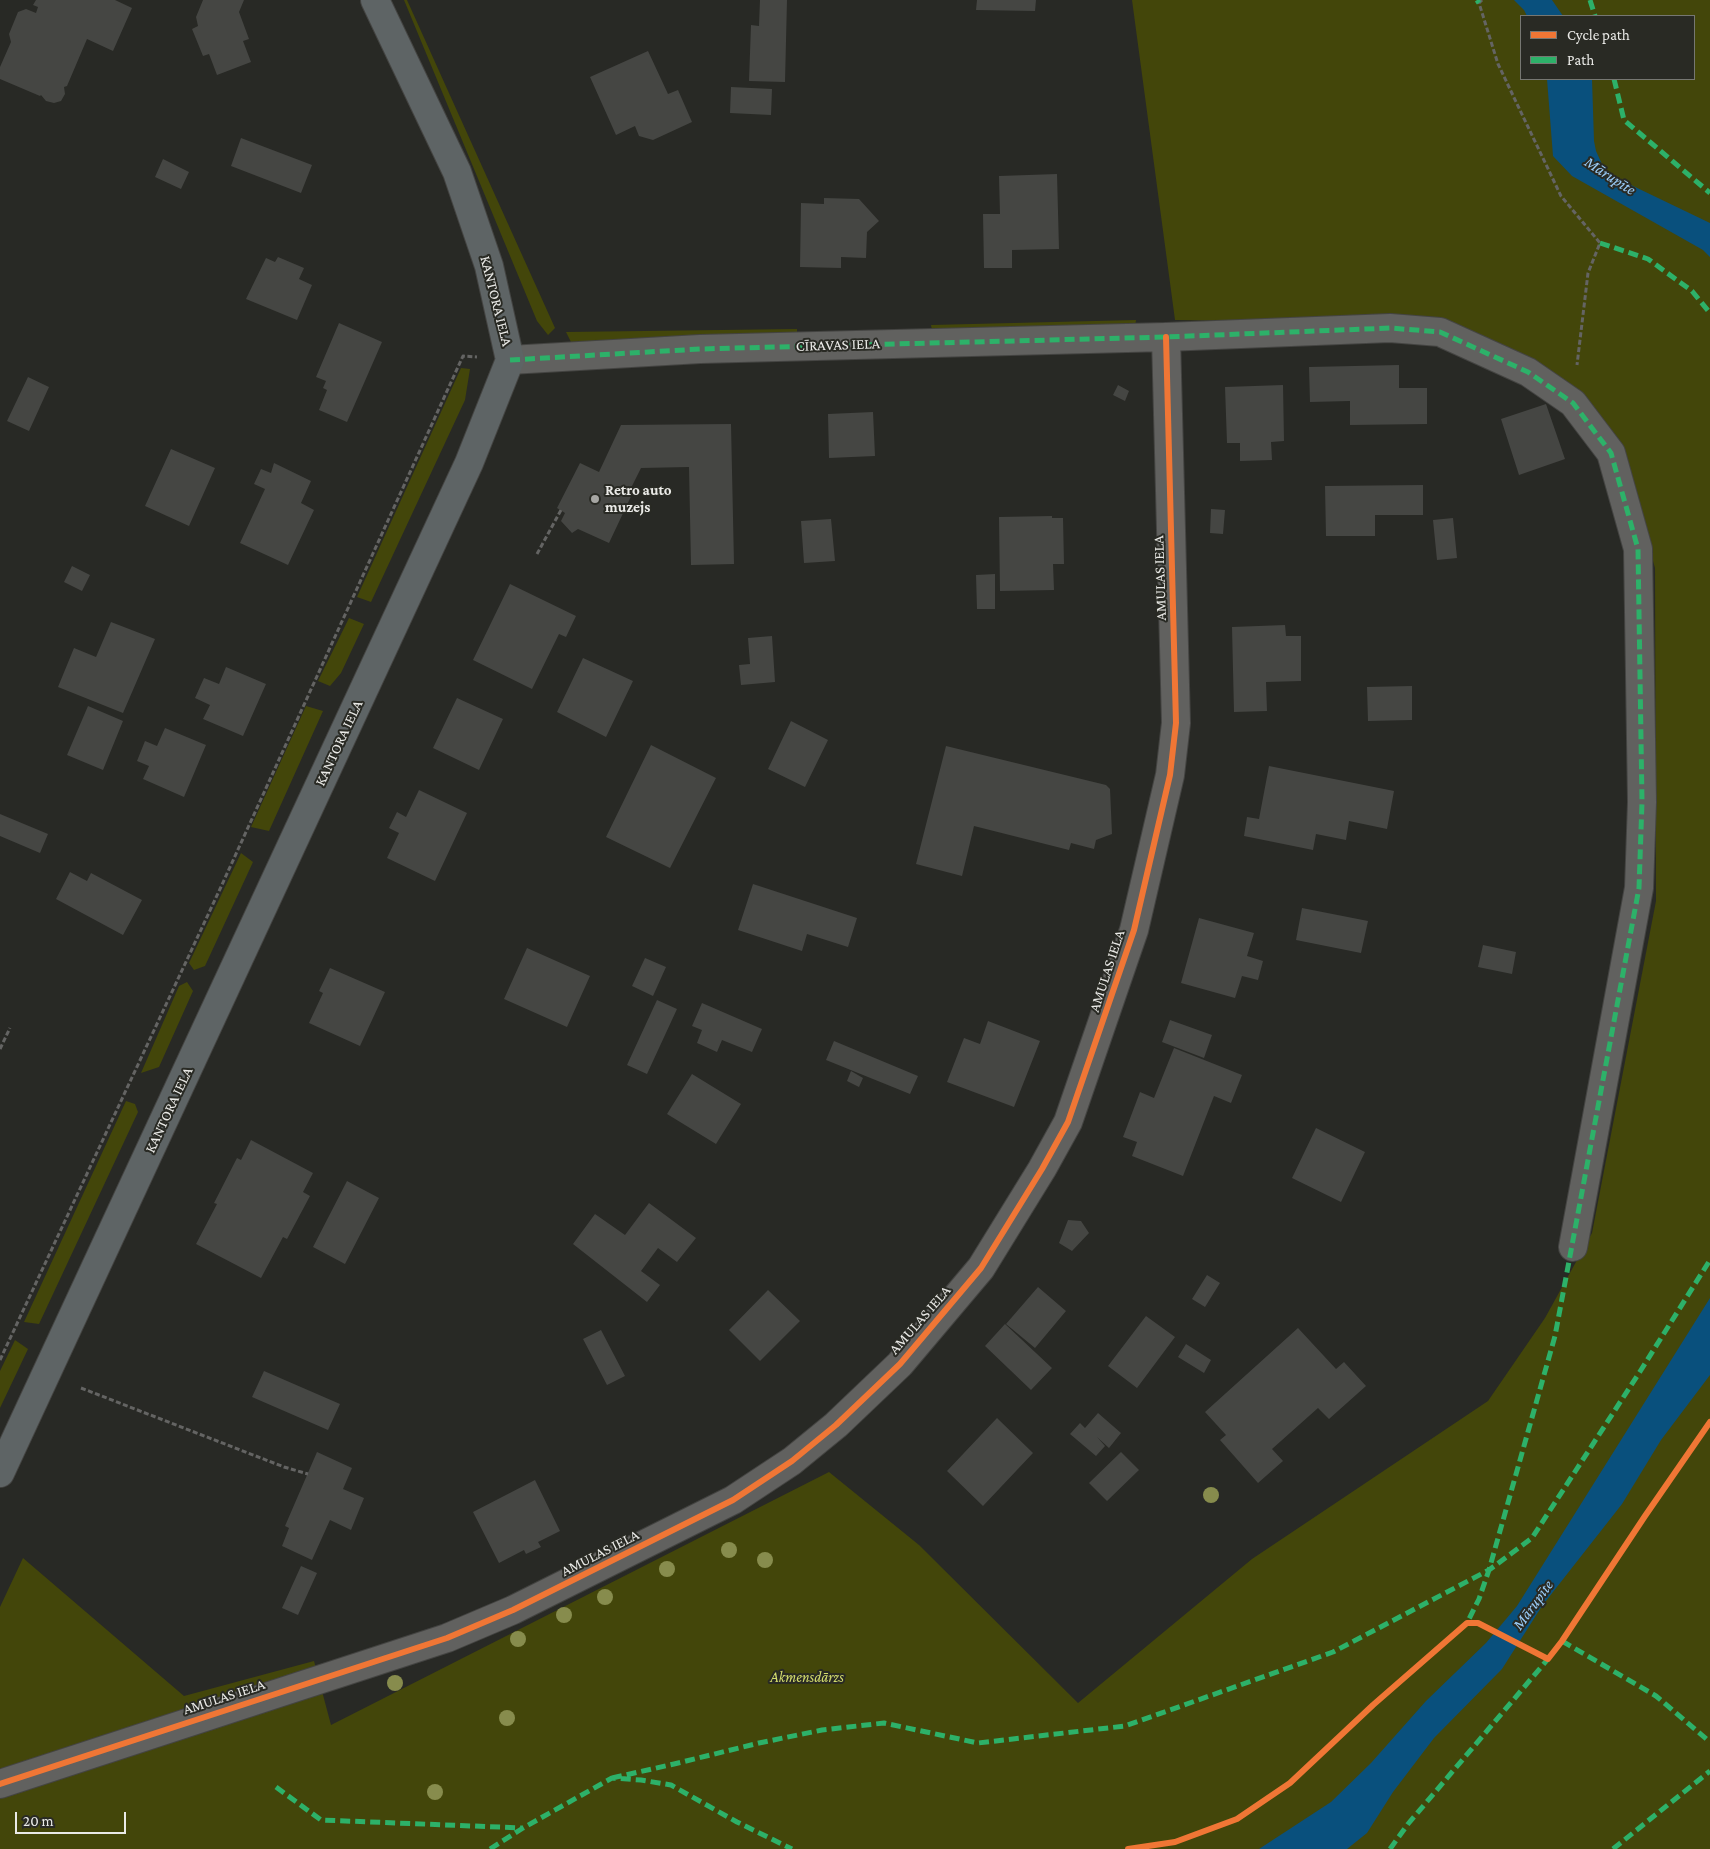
<!DOCTYPE html>
<html>
<head>
<meta charset="utf-8">
<style>
  body { margin:0 }
  #map { position:relative; width:1710px; height:1849px; overflow:hidden; background:#282925; font-family:"Crimson Pro",serif }
  canvas { display:block }
  .legend { position:absolute; left:1520px; top:15px; width:175px; height:65px; box-sizing:border-box; background:#292a24; border:1px solid #767772; margin:0; padding:6px 9px; list-style:none; font-size:15px; color:#eaeae7 }
  .legend li { display:flex; align-items:center; gap:10px; height:25px }
  .legend b { width:25px; border:1px solid #767772 }
  .scale { position:absolute; left:15px; top:1812px; width:111px; height:22px; box-sizing:border-box; border:2px solid #eaeae7; border-top:0; padding-left:6px; font-size:15px; line-height:18px; white-space:nowrap; color:#eaeae7; -webkit-text-stroke:4px #292a24; paint-order:stroke }
</style>
</head>
<body>
<div id="map">
<canvas width="1710" height="1849"></canvas>
<ul class="legend">
<li><b style="height:6px;background:#f07635"></b>Cycle path</li>
<li><b style="height:6px;background:#2db169"></b>Path</li>
</ul>
<div class="scale">20 m</div>
</div>
<script>
const context = document.querySelector('canvas').getContext('2d');
context.lineJoin = 'round';
function fill(path, color) { context.fillStyle = color; context.fill(path, 'evenodd'); }
function stroke(path, color, width, dash) { context.strokeStyle = color; context.lineWidth = width; context.lineCap = dash ? 'butt' : 'round'; context.setLineDash(dash || []); context.stroke(path); }
function drawText(font, color, halo, rows, align = 'center') {
  context.font = font + ' "Crimson Pro",serif'; context.lineWidth = 4; context.setLineDash([]); context.textBaseline = 'middle'; context.strokeStyle = halo; context.fillStyle = color; for (const [text, x, y, turn = 0] of rows) {
    context.save(); context.translate(x, y); context.rotate((+turn || 0) * Math.PI / 180); context.textAlign = isNaN(turn) ? turn : align; if (halo) context.strokeText(text, 0, 0); context.fillText(text, 0, 0); context.restore();
  }
}
fill(new Path2D(`
  M 404,0 L 407,0 L 555,328 L 548,335 L 537,321 Z
  M 1132,0 L 1710,0 L 1710,1849 L 0,1849 L 0,1607 L 23,1558 L 184,1696 L 314,1661 L 331,1725 L 829,1472 L 919,1545 L 1078,1703 L 1252,1559 L 1488,1401 L 1545,1318 L 1592,1233 L 1656,901 L 1655,568 L 1627,469 L 1576,392 L 1502,345 L 1433,324 L 1175,320 ZM 1521,16 L 1694,16 L 1694,79 L 1521,79 Z
  M 1136,320 L 1135,327 L 932,330 L 931,325 Z
  M 797,329 L 797,332 L 571,342 L 566,332 Z
  M 461,368 L 470,369 L 465,400 L 371,602 L 357,597 Z
  M 349,618 L 364,624 L 341,673 L 330,686 L 318,681 Z
  M 306,706 L 323,711 L 269,831 L 251,827 Z
  M 241,853 L 253,862 L 205,966 L 194,970 L 189,963 Z
  M 187,982 L 193,991 L 159,1067 L 141,1073 L 179,986 Z
  M 126,1101 L 135,1104 L 138,1112 L 39,1324 L 24,1322 Z
  M 15,1340 L 28,1349 L 0,1408 L 0,1371 Z`), '#43460a');
fill(new Path2D(`
  M 1514,0 L 1552,0 L 1563,16 L 1527,16 L 1524,10 Z
  M 1547,79 L 1592,79 L 1594,141 L 1596,151 L 1606,173 L 1710,223 L 1710,257 L 1703,250 L 1572,176 L 1553,156 Z
  M 1710,1298 L 1710,1375 L 1661,1440 L 1622,1504 L 1542,1606 L 1502,1669 L 1434,1738 L 1393,1792 L 1367,1833 L 1347,1849 L 1259,1849 L 1331,1802 L 1371,1763 L 1426,1701 L 1486,1643 L 1517,1606 Z`), '#09507d');
fill(new Path2D(`
  M 36,0 L 115,0 L 132,8 L 113,51 L 87,39 L 67,86 L 64,87 L 65,94 L 61,101 L 54,103 L 46,101 L 41,95 L 40,96 L 0,79 L 0,67 L 11,42 L 9,34 L 18,12 L 26,9 L 36,13 L 38,7 L 33,5 Z
  M 203,0 L 244,0 L 239,12 L 249,39 L 243,41 L 251,62 L 217,75 L 209,54 L 203,56 L 192,29 L 198,26 L 196,17 Z
  M 760,0 L 787,0 L 785,82 L 749,81 L 751,25 L 759,26 Z
  M 977,0 L 1036,0 L 1035,11 L 976,10 Z
  M 648,51 L 668,94 L 678,90 L 692,122 L 653,140 L 639,136 L 635,126 L 616,135 L 590,77 Z
  M 731,87 L 772,89 L 771,115 L 730,113 Z
  M 241,138 L 312,165 L 301,193 L 231,166 Z
  M 163,159 L 189,172 L 181,189 L 155,177 Z
  M 1057,174 L 1059,249 L 1012,250 L 1012,268 L 984,268 L 983,214 L 1000,214 L 999,176 Z
  M 824,198 L 859,199 L 879,221 L 867,232 L 866,258 L 841,257 L 841,268 L 800,267 L 801,203 L 824,204 Z
  M 278,257 L 304,268 L 299,279 L 312,285 L 297,320 L 246,299 L 266,258 L 275,262 Z
  M 339,323 L 382,342 L 347,422 L 319,410 L 327,390 L 323,388 L 326,381 L 316,377 Z
  M 1399,365 L 1399,388 L 1427,388 L 1427,424 L 1350,425 L 1350,401 L 1310,402 L 1309,367 Z
  M 28,377 L 49,387 L 29,431 L 7,421 Z
  M 1118,385 L 1129,391 L 1125,401 L 1113,395 Z
  M 1283,385 L 1284,441 L 1271,442 L 1272,460 L 1240,461 L 1240,443 L 1227,443 L 1225,387 Z
  M 1546,404 L 1565,459 L 1519,475 L 1501,419 Z
  M 873,412 L 875,456 L 829,458 L 828,414 Z
  M 731,424 L 734,564 L 691,565 L 689,467 L 641,468 L 631,488 L 634,490 L 609,543 L 578,529 L 572,533 L 561,521 L 565,513 L 557,508 L 580,463 L 599,472 L 621,425 Z
  M 171,449 L 215,468 L 189,526 L 145,506 Z
  M 274,463 L 311,481 L 301,503 L 314,510 L 288,565 L 240,543 L 265,489 L 254,484 L 261,469 L 271,473 Z
  M 1423,485 L 1423,515 L 1375,515 L 1375,536 L 1326,536 L 1325,486 Z
  M 1211,509 L 1225,510 L 1223,534 L 1210,533 Z
  M 1052,516 L 1052,518 L 1063,518 L 1064,564 L 1053,564 L 1054,590 L 1000,591 L 999,517 Z
  M 1453,518 L 1457,558 L 1437,560 L 1433,520 Z
  M 831,519 L 835,561 L 804,563 L 801,521 Z
  M 72,566 L 90,575 L 82,591 L 64,582 Z
  M 995,574 L 995,609 L 977,609 L 976,575 Z
  M 510,584 L 576,616 L 566,637 L 559,634 L 532,689 L 473,660 Z
  M 111,622 L 155,639 L 123,713 L 58,687 L 74,648 L 96,657 Z
  M 1285,625 L 1286,636 L 1301,636 L 1301,681 L 1266,682 L 1267,711 L 1234,712 L 1232,627 Z
  M 772,636 L 775,682 L 741,685 L 739,665 L 750,664 L 748,638 Z
  M 583,658 L 633,681 L 606,737 L 557,712 Z
  M 226,667 L 266,684 L 243,736 L 203,719 L 210,705 L 195,698 L 204,678 L 219,684 Z
  M 1412,686 L 1412,720 L 1368,721 L 1367,687 Z
  M 457,698 L 503,719 L 479,770 L 433,748 Z
  M 88,706 L 123,721 L 103,770 L 67,755 Z
  M 791,721 L 828,740 L 805,787 L 768,769 Z
  M 165,728 L 206,745 L 184,797 L 143,779 L 149,766 L 137,761 L 145,741 L 157,746 Z
  M 651,745 L 716,778 L 670,868 L 606,837 Z
  M 946,746 L 1106,785 L 1110,789 L 1112,834 L 1096,840 L 1094,849 L 1071,843 L 1069,850 L 974,826 L 962,876 L 916,864 Z
  M 1269,766 L 1394,791 L 1387,829 L 1349,821 L 1346,840 L 1316,834 L 1313,850 L 1244,836 L 1247,817 L 1259,819 Z
  M 419,790 L 467,813 L 435,881 L 387,858 L 399,833 L 389,828 L 397,812 L 406,817 Z
  M 0,814 L 48,834 L 40,853 L 0,836 Z
  M 70,872 L 87,881 L 91,873 L 142,900 L 123,935 L 56,899 Z
  M 753,884 L 857,918 L 848,947 L 807,934 L 802,951 L 738,930 Z
  M 1302,908 L 1368,921 L 1361,953 L 1296,940 Z
  M 1199,918 L 1254,933 L 1247,956 L 1263,961 L 1258,980 L 1242,976 L 1235,998 L 1181,983 Z
  M 1483,945 L 1516,952 L 1512,974 L 1478,967 Z
  M 527,948 L 590,976 L 567,1027 L 504,999 Z
  M 645,958 L 666,967 L 653,996 L 632,986 Z
  M 330,968 L 385,992 L 360,1046 L 309,1023 L 323,993 L 319,991 Z
  M 657,1000 L 677,1009 L 647,1074 L 627,1065 Z
  M 702,1003 L 762,1029 L 752,1052 L 722,1040 L 717,1052 L 697,1043 L 702,1030 L 692,1026 Z
  M 1170,1020 L 1212,1035 L 1204,1058 L 1162,1042 Z
  M 988,1021 L 1040,1041 L 1014,1107 L 947,1082 L 964,1038 L 980,1044 Z
  M 834,1041 L 918,1076 L 910,1094 L 826,1060 Z
  M 1174,1048 L 1242,1075 L 1231,1103 L 1214,1096 L 1183,1176 L 1132,1156 L 1137,1142 L 1123,1137 L 1140,1092 L 1154,1098 Z
  M 851,1071 L 863,1078 L 859,1087 L 847,1081 Z
  M 692,1074 L 741,1104 L 716,1144 L 667,1114 Z
  M 1316,1128 L 1365,1152 L 1341,1202 L 1292,1178 Z
  M 251,1140 L 313,1173 L 303,1192 L 310,1196 L 287,1239 L 283,1237 L 261,1278 L 196,1244 L 217,1204 L 214,1203 L 237,1158 L 241,1160 Z
  M 347,1181 L 379,1198 L 345,1264 L 313,1247 Z
  M 649,1203 L 696,1238 L 677,1262 L 658,1248 L 641,1271 L 660,1285 L 647,1302 L 573,1244 L 595,1214 L 625,1235 Z
  M 1068,1220 L 1081,1221 L 1089,1233 L 1072,1251 L 1059,1243 Z
  M 1207,1275 L 1220,1283 L 1205,1307 L 1192,1299 Z
  M 1038,1287 L 1066,1311 L 1035,1348 L 1006,1324 Z
  M 768,1290 L 800,1321 L 760,1361 L 729,1330 Z
  M 1146,1316 L 1175,1337 L 1137,1388 L 1108,1366 Z
  M 1005,1324 L 1052,1368 L 1031,1390 L 985,1346 Z
  M 1298,1328 L 1336,1369 L 1344,1362 L 1366,1386 L 1329,1419 L 1318,1408 L 1272,1449 L 1283,1461 L 1258,1483 L 1220,1440 L 1226,1435 L 1205,1412 Z
  M 601,1330 L 625,1376 L 607,1385 L 583,1339 Z
  M 1186,1344 L 1211,1360 L 1204,1373 L 1178,1357 Z
  M 264,1371 L 340,1404 L 328,1430 L 252,1397 Z
  M 1098,1413 L 1121,1433 L 1109,1448 L 1097,1437 L 1105,1446 L 1096,1456 L 1070,1434 L 1080,1423 L 1085,1428 Z
  M 997,1418 L 1033,1453 L 983,1506 L 947,1471 Z
  M 317,1452 L 352,1468 L 343,1489 L 364,1498 L 351,1530 L 330,1520 L 312,1560 L 282,1546 L 289,1528 L 285,1526 Z
  M 1121,1452 L 1139,1470 L 1107,1501 L 1089,1483 Z
  M 535,1480 L 560,1531 L 538,1542 L 541,1547 L 526,1554 L 524,1550 L 499,1563 L 473,1512 Z
  M 301,1566 L 317,1573 L 298,1615 L 282,1608 Z`), '#454643');
const minor = new Path2D(`
  M 510,360 L 700,349 L 1166,337 L 1390,328 L 1440,332 L 1528,372 L 1573,403 L 1611,453 L 1638,549 L 1642,802 L 1639,888 L 1573,1247
  M 0,1784 L 447,1638 L 513,1610 L 733,1500 L 792,1461 L 836,1425 L 900,1364 L 981,1268 L 1042,1169 L 1068,1122 L 1134,930 L 1170,775 L 1176,723 L 1166,337`);
const major = new Path2D(`
  M 0,1473 L 469,463 L 510,360 L 489,266 L 457,172 L 375,0`);
stroke(minor, '#444442', 30);
stroke(major, '#444442', 30);
stroke(new Path2D(`
  M 1482,0 L 1479,3 L 1498,64 L 1561,196 L 1600,243 L 1588,273 L 1577,365
  M 537,554 L 561,510
  M 0,1049 L 10,1028
  M 0,1360 L 220,889 L 463,356 L 477,357
  M 81,1388 L 284,1467 L 308,1474`), '#646463', 3, [5, 2.5]);
stroke(minor, '#61615f', 28);
stroke(major, '#5e6465', 28);
stroke(new Path2D(`
  M 1477,0 L 1479,3
  M 1590,0 L 1595,16
  M 1614,79 L 1624,120 L 1710,193
  M 1600,243 L 1648,259 L 1692,291 L 1710,313
  M 510,360 L 700,349 L 1166,337 L 1390,328 L 1440,332 L 1528,372 L 1573,403 L 1611,453 L 1638,549 L 1642,802 L 1639,888 L 1555,1336 L 1489,1570 L 1479,1599 L 1467,1623
  M 1562,1641 L 1656,1696 L 1710,1742
  M 612,1778 L 674,1764 L 759,1743 L 822,1730 L 884,1723 L 978,1743 L 1125,1726 L 1333,1652 L 1489,1570 L 1532,1538 L 1641,1370 L 1710,1260
  M 276,1787 L 321,1820 L 523,1828
  M 490,1849 L 523,1828 L 612,1778 L 641,1780 L 671,1785 L 737,1822 L 792,1849
  M 1390,1849 L 1408,1824 L 1548,1659
  M 1613,1849 L 1710,1771`), '#2db169', 5, [10, 5]);
stroke(new Path2D(`
  M 0,1784 L 447,1638 L 513,1610 L 733,1500 L 792,1461 L 836,1425 L 900,1364 L 981,1268 L 1042,1169 L 1068,1122 L 1134,930 L 1170,775 L 1176,723 L 1166,337
  M 1128,1849 L 1175,1842 L 1237,1819 L 1290,1783 L 1373,1705 L 1467,1623 L 1478,1623 L 1548,1659 L 1562,1641 L 1645,1516 L 1710,1422`), '#f07635', 6);
context.fillStyle = '#878c4d';
for (const [x, y] of [
  [1211,1495],
  [729,1550],
  [765,1560],
  [667,1569],
  [605,1597],
  [564,1615],
  [518,1639],
  [395,1683],
  [507,1718],
  [435,1792]
]) { context.beginPath(); context.arc(x, y, 8, 0, 2 * Math.PI); context.fill(); }
for (const [x, y, r, color] of [
  [595,499,5,"#a6a6a3"]
]) { const dot = new Path2D(); dot.arc(x, y, r, 0, 2 * Math.PI); context.fillStyle = color; context.fill(dot); stroke(dot, '#292a24', 2); }
drawText('15px', '#eaeae7', '#292a24', [
  ["KANTORA IELA",496,301,76],
  ["CĪRAVAS IELA",838,345,-2],
  ["AMULAS IELA",1160,578,-92],
  ["KANTORA IELA",339,743,-65],
  ["AMULAS IELA",1107,971,-72],
  ["KANTORA IELA",169,1110,-65],
  ["AMULAS IELA",920,1320,-49],
  ["AMULAS IELA",600,1553,-27],
  ["AMULAS IELA",224,1697,-18]
]);
drawText('bold 15px', '#eaeae7', '#292a24', [
  ["Retro auto",605,490],
  ["muzejs",605,507]
], 'left');
drawText('italic 15px', '#d4dd6d', '#292a24', [
  ["Akmensdārzs",807,1677]
]);
drawText('italic 16px', '#9accf8', '#292a24', [
  ["Mārupīte",1610,176,33],
  ["Mārupīte",1533,1605,-54]
]);
</script>
</body>
</html>
